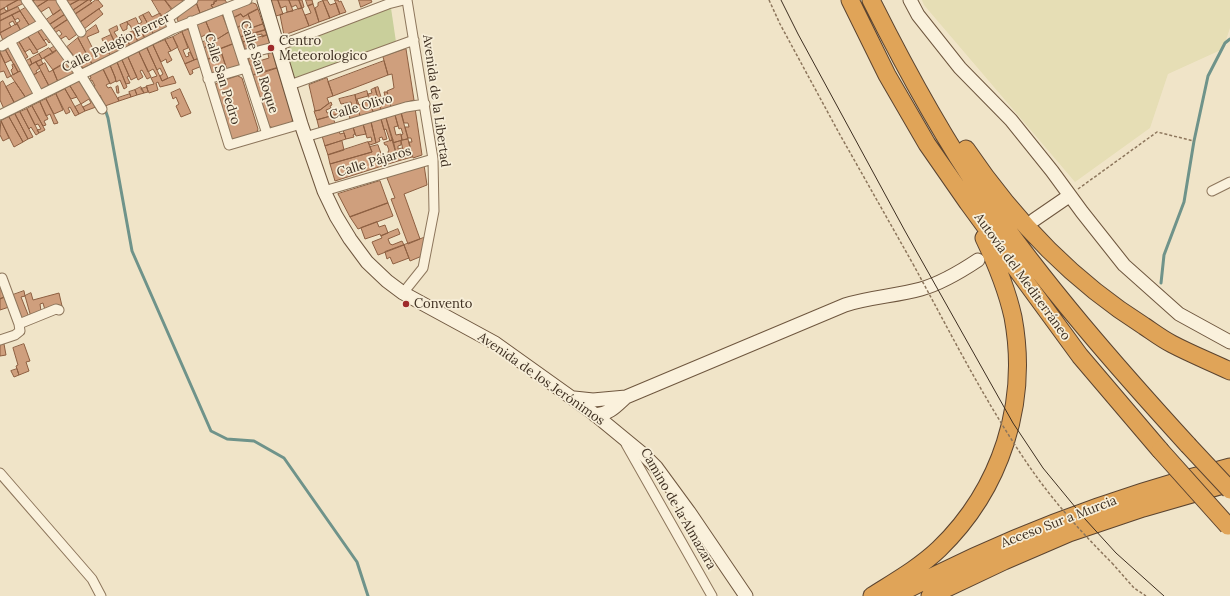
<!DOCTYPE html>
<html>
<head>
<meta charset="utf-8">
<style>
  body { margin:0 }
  canvas { display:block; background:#f0e4c8 }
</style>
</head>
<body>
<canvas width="1230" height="596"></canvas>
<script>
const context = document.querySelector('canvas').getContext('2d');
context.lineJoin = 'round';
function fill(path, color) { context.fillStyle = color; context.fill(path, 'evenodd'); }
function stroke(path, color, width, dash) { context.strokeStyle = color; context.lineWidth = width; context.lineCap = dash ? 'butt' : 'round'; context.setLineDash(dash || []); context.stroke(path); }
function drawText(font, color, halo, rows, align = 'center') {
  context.font = font + ' Lora,serif'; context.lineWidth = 3.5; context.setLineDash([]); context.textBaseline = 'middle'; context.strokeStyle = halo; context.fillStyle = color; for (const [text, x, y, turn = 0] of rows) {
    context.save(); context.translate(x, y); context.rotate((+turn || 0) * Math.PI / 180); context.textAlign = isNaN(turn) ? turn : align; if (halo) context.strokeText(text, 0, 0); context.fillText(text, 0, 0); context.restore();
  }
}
fill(new Path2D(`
  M 922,0 L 1230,0 L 1230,28 L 1223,49 L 1168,74 L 1150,128 L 1075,182 L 924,5 Z`), '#e6deb5');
fill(new Path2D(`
  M 391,8 L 396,42 L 290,81 L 280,50 Z`), '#c9cf9b');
stroke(new Path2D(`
  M 105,109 L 108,118 L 132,251 L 211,431 L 227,439 L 254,441 L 284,458 L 357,562 L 368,596
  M 1161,283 L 1164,255 L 1184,202 L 1194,141 L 1208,76 L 1225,43 L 1230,39`), '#6f938a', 3);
const building = new Path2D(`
  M 0,0 L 18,0 L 0,10 Z
  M 18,0 L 22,0 L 24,3 L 0,15 L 0,10 L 4,8 L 6,11 L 8,10 L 7,6 Z
  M 36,0 L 48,0 L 37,7 L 33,1 Z
  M 48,0 L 58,0 L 63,8 L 53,15 L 49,7 L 41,12 L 37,7 Z
  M 64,0 L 79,0 L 68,6 Z
  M 79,0 L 88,0 L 72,11 L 68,6 Z
  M 88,0 L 92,0 L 90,1 L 92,3 L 74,15 L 72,11 Z
  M 96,0 L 98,0 L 103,6 L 79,23 L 74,15 Z
  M 152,0 L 165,0 L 173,10 L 162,17 Z
  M 165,0 L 182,0 L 184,3 L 173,11 Z
  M 198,0 L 216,0 L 217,1 L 214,2 L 214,4 L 211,5 L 213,8 L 200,13 L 196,2 Z
  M 216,0 L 225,0 L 227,3 L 213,8 L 211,5 L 214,4 L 214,2 Z
  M 271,0 L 278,0 L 283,14 L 276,16 Z
  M 278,0 L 289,0 L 293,11 L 287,12 L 286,6 L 281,8 Z
  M 289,0 L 299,0 L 302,8 L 298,9 L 296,5 L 292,7 Z
  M 299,0 L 302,0 L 304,7 L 302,8 Z
  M 306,0 L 312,0 L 313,4 L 308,6 Z
  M 323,0 L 327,0 L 330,5 L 336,3 L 340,14 L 330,18 Z
  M 335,0 L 338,0 L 339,2 L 341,1 L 346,12 L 340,14 Z
  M 359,0 L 371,0 L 372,2 L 361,7 Z
  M 323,1 L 330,18 L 319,22 L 315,8 L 318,6 L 318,3 Z
  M 196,2 L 200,13 L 179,23 L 177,19 L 181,13 Z
  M 253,3 L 256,4 L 258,9 L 243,17 L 241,14 L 231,19 L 228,11 Z
  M 313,4 L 319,22 L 309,26 L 305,15 L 311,13 L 308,6 Z
  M 18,7 L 20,11 L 0,21 L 0,15 Z
  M 27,7 L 39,23 L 31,28 L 20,11 Z
  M 63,8 L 67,13 L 49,25 L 46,20 Z
  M 302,8 L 309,26 L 284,35 L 280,15 Z
  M 99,9 L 103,14 L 84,29 L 79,23 Z
  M 258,9 L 263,24 L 253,27 L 248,14 Z
  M 20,11 L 31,28 L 22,33 L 17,23 L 20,21 L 18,18 L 15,20 L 12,15 Z
  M 149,12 L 152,17 L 160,13 L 169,27 L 154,35 L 143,15 Z
  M 67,13 L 70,18 L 52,30 L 49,25 Z
  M 222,14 L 229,32 L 214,41 L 206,22 Z
  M 241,14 L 243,17 L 248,14 L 251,22 L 247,24 L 249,28 L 244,31 L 241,25 L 237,28 L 231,19 Z
  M 12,15 L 17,24 L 15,25 L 13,21 L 9,23 L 11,27 L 0,33 L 0,21 Z
  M 143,15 L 154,35 L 145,39 L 139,24 L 142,22 L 139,17 Z
  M 70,18 L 80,32 L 69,40 L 66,36 L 59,40 L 57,38 L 62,34 L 59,30 L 55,33 L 52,30 Z
  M 136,18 L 145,39 L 138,42 L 130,25 L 129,25 L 127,22 Z
  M 127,22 L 128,24 L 127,26 L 127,29 L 123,31 L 120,25 Z
  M 206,22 L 214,41 L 203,49 L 201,43 L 207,39 L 205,35 L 199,38 L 195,26 Z
  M 17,24 L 22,33 L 4,43 L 0,33 Z
  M 263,24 L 265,30 L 241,37 L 237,28 L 241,25 L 244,31 Z
  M 96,25 L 99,32 L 87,37 L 95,53 L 100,52 L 98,48 L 105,44 L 110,55 L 92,64 L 78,38 Z
  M 117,26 L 118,30 L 114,32 L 118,38 L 125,35 L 130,46 L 119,51 L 109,30 Z
  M 41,27 L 51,41 L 49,43 L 46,39 L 44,41 L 37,30 Z
  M 190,29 L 200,58 L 194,60 L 182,32 Z
  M 37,30 L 47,45 L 37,50 L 27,35 Z
  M 265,30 L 267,35 L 262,37 L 262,34 L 253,36 L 254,39 L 243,42 L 241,37 Z
  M 133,31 L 138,42 L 130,46 L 125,35 Z
  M 182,32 L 188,48 L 183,50 L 186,57 L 189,56 L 188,53 L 190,52 L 194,60 L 185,64 L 173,37 Z
  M 229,32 L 233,44 L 220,49 L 222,54 L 206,60 L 203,49 Z
  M 27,35 L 38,52 L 33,54 L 30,49 L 25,52 L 18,40 Z
  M 111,35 L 119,51 L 110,55 L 102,39 Z
  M 267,35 L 270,43 L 268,46 L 246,52 L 243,42 Z
  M 173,37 L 178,47 L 171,51 L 165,40 Z
  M 78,38 L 92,64 L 83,68 L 67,47 Z
  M 18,40 L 28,57 L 23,60 L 13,43 Z
  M 165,40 L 171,51 L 168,52 L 172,60 L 167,63 L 166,59 L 161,62 L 153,45 Z
  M 233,44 L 241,66 L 227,70 L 220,49 Z
  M 153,45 L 168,78 L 162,81 L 160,76 L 163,74 L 160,68 L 157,70 L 147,48 Z
  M 10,46 L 23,70 L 18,72 L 5,49 Z
  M 55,46 L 57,50 L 53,53 L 50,49 Z
  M 49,48 L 53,53 L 42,59 L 39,54 Z
  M 147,48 L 162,81 L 173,76 L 176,83 L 160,87 L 158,82 L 156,83 L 158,90 L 149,93 L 146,86 L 154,84 L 151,78 L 157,76 L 153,69 L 148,72 L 139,52 Z
  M 5,49 L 11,60 L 5,63 L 0,52 Z
  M 268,49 L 272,50 L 277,68 L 262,73 L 259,62 L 259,61 L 269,58 L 268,54 L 269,53 Z
  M 406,49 L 414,100 L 391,107 L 387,91 L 394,88 L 392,74 L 388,75 L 383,57 Z
  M 57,50 L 67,62 L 53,70 L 44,58 Z
  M 139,52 L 151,77 L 147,79 L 142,70 L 140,71 L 143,77 L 138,80 L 128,57 Z
  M 0,53 L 11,76 L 7,78 L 4,71 L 0,72 Z
  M 254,53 L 257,62 L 259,61 L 262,73 L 253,75 L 247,55 Z
  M 39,54 L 42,59 L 32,64 L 30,59 Z
  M 222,54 L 227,70 L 211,76 L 206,60 Z
  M 128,57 L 137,77 L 131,80 L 122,60 Z
  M 200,58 L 202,66 L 192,70 L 193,73 L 190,75 L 185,64 Z
  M 30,59 L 32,64 L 27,68 L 24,62 Z
  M 41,60 L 43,64 L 38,66 L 36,62 Z
  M 122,60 L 129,76 L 127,77 L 130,83 L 126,84 L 117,62 Z
  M 68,61 L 77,72 L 58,82 L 53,70 Z
  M 384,61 L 388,75 L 333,96 L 328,82 Z
  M 36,62 L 40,68 L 36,71 L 37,73 L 32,76 L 27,67 Z
  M 117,62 L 127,87 L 124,89 L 120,80 L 116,82 L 115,77 L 110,65 Z
  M 45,63 L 49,72 L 53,70 L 58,82 L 49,86 L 39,67 Z
  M 14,64 L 18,72 L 13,75 L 11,70 L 13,68 L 12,65 Z
  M 110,65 L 115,77 L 116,81 L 110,84 L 103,69 Z
  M 277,68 L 293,119 L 291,123 L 273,128 L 269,126 L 253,75 Z
  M 103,69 L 110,83 L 106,85 L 108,88 L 111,87 L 119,101 L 105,106 L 100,95 L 99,96 L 93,87 L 95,86 L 92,80 L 90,81 L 89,79 L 91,78 L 90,75 Z
  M 23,70 L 36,93 L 26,98 L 11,76 Z
  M 41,71 L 49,86 L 40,91 L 32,76 Z
  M 238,76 L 242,78 L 258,129 L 256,134 L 233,140 L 230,138 L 214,87 L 217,83 Z
  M 327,78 L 333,96 L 327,98 L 329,103 L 320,110 L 315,111 L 309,85 Z
  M 80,80 L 96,107 L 85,111 L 83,107 L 91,103 L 89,99 L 81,104 L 70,86 Z
  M 3,81 L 15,104 L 4,109 L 0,100 L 0,83 Z
  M 15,82 L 26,98 L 15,104 L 6,87 Z
  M 70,86 L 77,97 L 71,99 L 65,89 Z
  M 118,86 L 119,93 L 117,93 L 116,87 Z
  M 141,87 L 144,93 L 137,95 L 135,90 Z
  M 147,87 L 148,92 L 144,93 L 141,89 Z
  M 378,87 L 381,97 L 385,96 L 384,92 L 387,92 L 391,107 L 381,110 L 375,88 Z
  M 375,88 L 381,110 L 373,112 L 368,94 L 372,93 L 371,90 Z
  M 65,89 L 79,114 L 75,116 L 70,107 L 68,108 L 70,112 L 66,114 L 56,94 Z
  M 180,89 L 191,113 L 181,117 L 176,106 L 179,104 L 176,97 L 173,99 L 171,93 Z
  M 135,90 L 137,95 L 131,97 L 129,92 Z
  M 367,91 L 368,96 L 357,99 L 359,105 L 370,101 L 373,112 L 360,116 L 355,95 Z
  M 56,94 L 63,110 L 54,114 L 46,99 Z
  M 130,94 L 131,97 L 119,101 L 118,98 Z
  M 355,95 L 358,108 L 317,120 L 314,111 L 320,110 L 331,102 L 332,105 L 330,106 L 331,108 L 326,110 L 327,113 L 352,106 L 351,102 L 341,104 L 339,99 Z
  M 46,99 L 58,123 L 54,124 L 50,114 L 46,116 L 40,102 Z
  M 40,102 L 48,119 L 44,121 L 46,125 L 43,126 L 32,106 Z
  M 81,104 L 85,111 L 79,114 L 75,107 Z
  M 32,106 L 45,130 L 39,133 L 37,130 L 41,129 L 38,124 L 35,125 L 27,109 Z
  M 358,108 L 360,116 L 350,119 L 348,111 Z
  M 415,108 L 422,155 L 413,158 L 409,142 L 412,142 L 411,138 L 408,138 L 405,127 L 409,127 L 408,123 L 404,123 L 401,112 Z
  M 27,109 L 39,133 L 36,135 L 31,127 L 29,129 L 20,112 Z
  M 20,112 L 33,137 L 28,139 L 15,114 Z
  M 401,113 L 408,139 L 402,140 L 401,135 L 403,134 L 401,128 L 399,129 L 395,115 Z
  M 15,114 L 28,139 L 23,142 L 9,117 Z
  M 340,114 L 341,116 L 333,118 L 335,123 L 319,128 L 317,120 Z
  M 395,115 L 398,126 L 394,127 L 396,135 L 401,134 L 402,140 L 393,143 L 386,118 Z
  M 9,117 L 23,142 L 14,147 L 1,121 Z
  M 386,118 L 393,140 L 390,141 L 386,129 L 384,130 L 381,119 Z
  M 381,119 L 387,139 L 383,140 L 382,137 L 379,138 L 380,141 L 376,143 L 371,122 Z
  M 1,121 L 9,138 L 3,141 L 0,135 Z
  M 371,122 L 376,143 L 370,145 L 368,142 L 372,141 L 371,137 L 367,138 L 363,124 Z
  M 363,124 L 366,134 L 356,136 L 353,127 Z
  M 353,127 L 355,134 L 353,135 L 354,137 L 346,139 L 343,130 Z
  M 339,131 L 340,134 L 344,133 L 346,139 L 325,146 L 322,136 Z
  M 408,139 L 412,157 L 405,159 L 401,141 Z
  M 393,140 L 398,161 L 385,165 L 384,160 L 390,158 L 388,152 L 389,150 L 387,145 L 385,145 L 384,143 Z
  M 342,141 L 344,150 L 328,155 L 325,146 Z
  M 401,141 L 401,145 L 398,146 L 398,149 L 402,148 L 405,159 L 398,161 L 393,143 Z
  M 368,142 L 372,152 L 330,164 L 328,155 Z
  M 378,145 L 385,165 L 335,181 L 330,164 L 372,152 L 370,147 Z
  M 424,165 L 427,185 L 404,194 L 420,239 L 408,244 L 391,199 L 395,198 L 387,178 Z
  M 380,181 L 388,203 L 350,217 L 338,194 Z
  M 388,203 L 393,216 L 358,229 L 350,217 Z
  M 377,222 L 379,227 L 385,225 L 388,233 L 381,236 L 380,234 L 365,239 L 361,228 Z
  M 398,229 L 400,234 L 388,239 L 390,244 L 391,244 L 392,245 L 402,241 L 404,245 L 378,255 L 372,242 L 382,238 L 381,236 Z
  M 426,237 L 423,249 L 422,249 L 423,253 L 422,256 L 410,261 L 404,245 Z
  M 404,245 L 409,258 L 393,264 L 390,257 L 387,259 L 385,252 Z
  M 0,284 L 5,297 L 0,299 Z
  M 24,291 L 25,296 L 21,297 L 29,317 L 21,320 L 10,296 Z
  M 31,293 L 33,300 L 59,293 L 62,306 L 45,310 L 43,303 L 40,304 L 41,311 L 31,317 L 25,296 Z
  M 5,297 L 9,307 L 0,310 L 0,299 Z
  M 4,344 L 6,355 L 0,356 L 0,345 Z
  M 24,344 L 30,361 L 26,362 L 29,371 L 19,375 L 16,366 L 18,365 L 13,348 Z
  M 17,369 L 19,375 L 14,377 L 11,371 Z`);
fill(building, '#cf9f7d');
stroke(building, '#8d5f41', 1);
const street = new Path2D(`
  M 26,0 L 81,75 L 102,109
  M 61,0 L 81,32
  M 226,8 L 267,134
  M 191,21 L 229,145 L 301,124
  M 173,29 L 168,18 L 193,0
  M 10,41 L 43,23
  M 2,46 L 10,41 L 39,95
  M 242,55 L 278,46 L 388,4 L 404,0
  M 208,79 L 246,68
  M 290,85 L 414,40
  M 0,115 L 173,29 L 247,0
  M 305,137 L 406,107 L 425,104
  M 324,191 L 433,159
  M 1212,191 L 1230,182
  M 0,279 L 2,278 L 19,324 L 56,309 L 59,310
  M 403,293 L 423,268 L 434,211 L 433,159 L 407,0
  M 0,340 L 15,335 L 20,331 L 19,324
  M 626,444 L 712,596
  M 0,473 L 92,579 L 101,596`);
const secondary = new Path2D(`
  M 264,0 L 301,124 L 324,191 L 336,216 L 350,239 L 367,262 L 387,281 L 403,293 L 495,343 L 593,413 L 644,455 L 656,467 L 689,512 L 746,596
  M 910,0 L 918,15 L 960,68 L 1011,120 L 1052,171 L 1082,212 L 1124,265 L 1179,314 L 1230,342
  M 1034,220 L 1069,196
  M 574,398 L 593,400 L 626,397 L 845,305 C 870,297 896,296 921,289 C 942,283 960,272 978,260
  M 595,415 C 610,414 616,406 626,397`);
const highway = new Path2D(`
  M 850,0 L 887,75 L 927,144 L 968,203 L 1080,356 L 1160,450
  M 871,0 C 905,68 941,135 984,197 C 1045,285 1116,366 1188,445
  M 966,149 C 1014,220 1071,280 1144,326 C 1153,332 1162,339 1172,344 C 1191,354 1211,362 1230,371
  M 872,596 C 894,582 919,568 939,549 C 1001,489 1029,403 1013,317 C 1007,290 996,263 984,238
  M 895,596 C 1001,539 1113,497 1230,467
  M 930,596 L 1004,561 L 1069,533 L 1143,508 L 1230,483`);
stroke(street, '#8d765c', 11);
stroke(secondary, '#6f573f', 15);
stroke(highway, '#5b4430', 19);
stroke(new Path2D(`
  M 769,0 L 780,24 L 839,133 L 913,264
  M 1078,189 L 1157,132 L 1194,141
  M 1112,563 L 1134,588 L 1146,596`), '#8d765c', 1.5, [3, 2]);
stroke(street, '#faf1dc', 9);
stroke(secondary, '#faf1dc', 13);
stroke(highway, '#e0a458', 17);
stroke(new Path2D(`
  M 781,0 L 798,34 L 905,231 L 1013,423 L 1043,468 L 1085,519 L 1116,553 L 1164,596`), '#3d2e20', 1);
const highwayBridge = new Path2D(`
  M 1188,445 L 1230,490
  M 1160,450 L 1228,526`);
stroke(highwayBridge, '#5b4430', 19, []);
stroke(new Path2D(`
  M 913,264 C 950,332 985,402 1029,466 C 1053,501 1082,533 1112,563`), '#8d765c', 1.5, [3, 2]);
stroke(highwayBridge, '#e0a458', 17);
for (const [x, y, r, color] of [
  [271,48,4,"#9e2a2b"],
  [406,304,4,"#9e2a2b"]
]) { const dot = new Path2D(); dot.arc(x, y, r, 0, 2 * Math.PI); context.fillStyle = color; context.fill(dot); stroke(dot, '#f7eed8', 1.5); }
drawText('13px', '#3d2e20', '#f7eed8', [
  ["Centro",279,41],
  ["Meteorologico",279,56],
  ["Convento",414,304]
], 'left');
drawText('13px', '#3d2e20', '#f7eed8', [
  ["Calle Pelagio Ferrer",116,43,-26],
  ["Calle San Roque",259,67,72],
  ["Calle San Pedro",222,79,73],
  ["Avenida de la Libertad",436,101,82],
  ["Calle Olivo",361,107,-16],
  ["Calle Pájaros",374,162,-17],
  ["Autovía del Mediterráneo",1022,277,54],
  ["Avenida de los Jerónimos",541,379,35],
  ["Camino de la Almazara",678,509,60],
  ["Acceso Sur a Murcia",1059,522,-21]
]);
</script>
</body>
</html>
